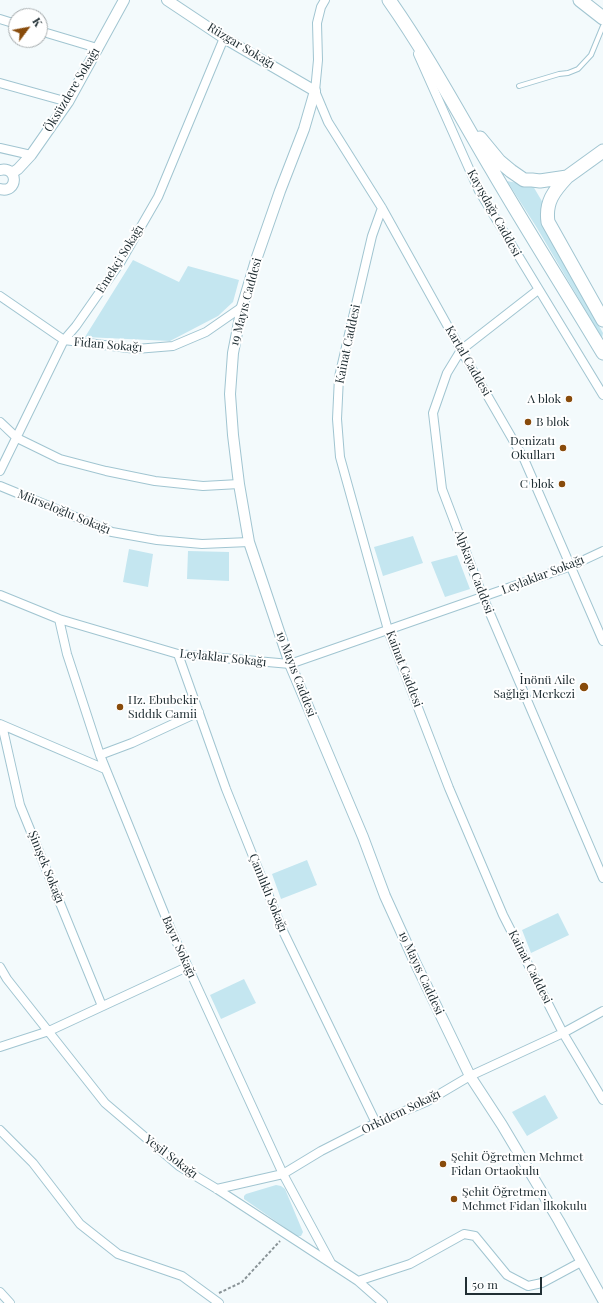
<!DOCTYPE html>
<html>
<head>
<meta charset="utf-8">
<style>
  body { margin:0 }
  #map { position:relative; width:603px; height:1303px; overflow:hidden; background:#f3fafc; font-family:"Playfair Display",serif }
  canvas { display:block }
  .north { position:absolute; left:8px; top:8px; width:40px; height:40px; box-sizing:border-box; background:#fff; border:1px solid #a6acae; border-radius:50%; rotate:58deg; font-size:11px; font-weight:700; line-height:16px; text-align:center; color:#212f34 }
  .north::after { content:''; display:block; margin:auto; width:14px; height:18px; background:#884b0b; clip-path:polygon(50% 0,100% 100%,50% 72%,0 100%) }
  .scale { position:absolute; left:465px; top:1277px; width:77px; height:18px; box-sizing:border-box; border:2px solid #212f34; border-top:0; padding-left:5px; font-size:12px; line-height:14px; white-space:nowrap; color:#212f34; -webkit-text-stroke:3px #fff; paint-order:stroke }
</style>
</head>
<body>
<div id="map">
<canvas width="603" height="1303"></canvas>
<div class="north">K</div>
<div class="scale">50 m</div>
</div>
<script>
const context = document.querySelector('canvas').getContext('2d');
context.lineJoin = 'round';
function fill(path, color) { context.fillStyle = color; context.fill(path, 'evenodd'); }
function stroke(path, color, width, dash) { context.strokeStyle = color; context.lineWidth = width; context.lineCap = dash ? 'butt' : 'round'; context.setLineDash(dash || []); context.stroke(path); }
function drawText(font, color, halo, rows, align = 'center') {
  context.font = font + ' "Playfair Display",serif'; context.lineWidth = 4; context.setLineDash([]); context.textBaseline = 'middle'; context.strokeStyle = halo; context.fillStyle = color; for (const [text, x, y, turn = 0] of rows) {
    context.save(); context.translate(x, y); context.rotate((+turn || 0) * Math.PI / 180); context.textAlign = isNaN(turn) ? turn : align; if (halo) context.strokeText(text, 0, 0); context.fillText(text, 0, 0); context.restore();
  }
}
fill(new Path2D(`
  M 507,181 L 533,186 L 543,203 L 541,218 L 544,228 L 603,333 L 602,338 L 537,228 Z
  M 133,260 L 179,282 L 188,266 L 239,280 L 233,302 L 218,316 L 170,341 L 85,337 Z
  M 413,536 L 423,563 L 383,576 L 374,547 Z
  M 129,549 L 153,554 L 148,587 L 123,582 Z
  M 188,551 L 229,552 L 229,581 L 187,579 Z
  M 457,555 L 470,589 L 445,597 L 431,562 Z
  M 307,860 L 317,885 L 281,899 L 272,874 Z
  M 558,913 L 569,935 L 531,953 L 522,930 Z
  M 244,979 L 256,1003 L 221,1019 L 210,995 Z
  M 545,1095 L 558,1118 L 527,1136 L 512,1112 Z
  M 276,1185 L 281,1186 L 285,1189 L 303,1232 L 301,1236 L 297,1236 L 244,1199 L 244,1196 L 246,1194 Z`), '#c4e6f0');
const service = new Path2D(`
  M 519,86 L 559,74 L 568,73 L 578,69 L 591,55 L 603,26`);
const minor = new Path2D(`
  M 325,0 L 321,7 L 317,23 L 318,60 L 315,91 L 328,122 L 382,208 L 461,350 L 524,459 L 603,641
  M 0,19 L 16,24
  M 40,31 L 97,48
  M 418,54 L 479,191 L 603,395
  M 0,83 L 68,102
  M 0,148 L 31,155
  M 382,208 L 372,236 L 339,377 L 337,419 L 340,457 L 388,630 L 449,788 L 503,915 L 563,1033 L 603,1100
  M 538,290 L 461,350 L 447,373 L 433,413 L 442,489 L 483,597 L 603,878
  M 0,296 L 64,340 L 136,349 L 173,346 L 206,332 L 242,307
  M 0,422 L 17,438 L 60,459 L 106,471 L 155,481 L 203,486 L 239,484
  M 0,471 L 64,340 L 76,326 L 120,263 L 158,197 L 224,38
  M 0,486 L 112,532 L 157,540 L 202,544 L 249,542
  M 0,595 L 59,619 L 178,654 L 290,664 L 571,566 L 603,551
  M 59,619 L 67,654 L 100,755 L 171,930 L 283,1174 L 331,1263
  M 178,654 L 226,789 L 283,931 L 376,1123
  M 0,724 L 105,769
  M 2,725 L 20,805 L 102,1006
  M 100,755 L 132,743 L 199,712
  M 0,967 L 7,979 L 105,1103 L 179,1166 L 217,1189 L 358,1281 L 383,1303
  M 0,1047 L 49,1031 L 187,967
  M 0,1130 L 33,1163 L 80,1224 L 118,1254 L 182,1276 L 219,1303
  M 217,1189 L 283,1174 L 321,1151 L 376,1123 L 426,1102 L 470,1076 L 563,1033 L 603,1011
  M 358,1281 L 410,1264 L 464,1234 L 475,1236 L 507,1275 L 528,1286 L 542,1283 L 581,1262
  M 0,1292 L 10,1303`);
const tertiary = new Path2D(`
  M 167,0 L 224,38 L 315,91 L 304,129 L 280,191 L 257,257 L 242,307 L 233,353 L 230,394 L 233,435 L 239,484 L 249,542 L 290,664 L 363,837 L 385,896 L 415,962 L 470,1076 L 502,1125 L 559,1221 L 603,1300
  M 0,170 C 19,166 18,194 0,189
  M 12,173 L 18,169 L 31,155 L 68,102 L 124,0`);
const primary = new Path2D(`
  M 389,0 C 427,54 458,112 491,168 C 527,230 566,291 603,353
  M 580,0 L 603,18
  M 480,138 L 499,161 L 511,171 L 524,180 L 532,180 L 540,181 L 567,177 L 603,151
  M 567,177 C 554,191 545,202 548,222 L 603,320`);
stroke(service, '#a1c5d1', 6);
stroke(minor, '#a1c5d1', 10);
stroke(tertiary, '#a1c5d1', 12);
stroke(primary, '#a1c5d1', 15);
stroke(new Path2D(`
  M 219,1293 L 242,1282 L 280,1241`), '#899397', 2, [3, 2]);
stroke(service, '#fff', 4);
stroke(minor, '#fff', 8);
stroke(tertiary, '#fff', 10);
stroke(primary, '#fff', 13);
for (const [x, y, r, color] of [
  [569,399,4,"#884b0b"],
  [528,422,4,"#884b0b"],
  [563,448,4,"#884b0b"],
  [562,484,4,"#884b0b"],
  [584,687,5,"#884b0b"],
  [120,707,4,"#884b0b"],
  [443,1164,4,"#884b0b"],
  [454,1199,4,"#884b0b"]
]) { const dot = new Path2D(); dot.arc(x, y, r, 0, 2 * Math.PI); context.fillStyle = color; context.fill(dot); stroke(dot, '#fff', 1.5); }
drawText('12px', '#212f34', '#fff', [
  ["Rüzgar Sokağı",241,46,31],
  ["Öksüzdere Sokağı",72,90,-59],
  ["Kayışdağı Caddesi",494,213,61],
  ["Emekçi Sokağı",120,259,-58],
  ["19 Mayıs Caddesi",246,302,-75],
  ["Kainat Caddesi",348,344,-78],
  ["Fidan Sokağı",108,345,5],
  ["Kartal Caddesi",468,361,60],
  ["Mürseloğlu Sokağı",64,512,22],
  ["Alpkaya Caddesi",474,572,69],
  ["Leylaklar Sokağı",543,575,-21],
  ["Leylaklar Sokağı",223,658,6],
  ["Kainat Caddesi",404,669,69],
  ["19 Mayıs Caddesi",296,674,69],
  ["Şimşek Sokağı",46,867,68],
  ["Çamlıklı Sokağı",268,893,68],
  ["Bayır Sokağı",179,947,66],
  ["Kainat Caddesi",530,967,63],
  ["19 Mayıs Caddesi",421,973,65],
  ["Orkidem Sokağı",401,1112,-26],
  ["Yeşil Sokağı",171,1157,37]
]);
drawText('12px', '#212f34', '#fff', [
  ["A blok",561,399],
  ["B blok",536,422,"left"],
  ["Denizatı",555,441],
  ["Okulları",555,455],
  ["C blok",554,484],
  ["İnönü Aile",575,680],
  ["Sağlığı Merkezi",575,694],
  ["Hz. Ebubekir",128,700,"left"],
  ["Sıddık Camii",128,714,"left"],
  ["Şehit Öğretmen Mehmet",451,1157,"left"],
  ["Fidan Ortaokulu",451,1171,"left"],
  ["Şehit Öğretmen",462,1192,"left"],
  ["Mehmet Fidan İlkokulu",462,1206,"left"]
], 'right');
</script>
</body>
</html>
